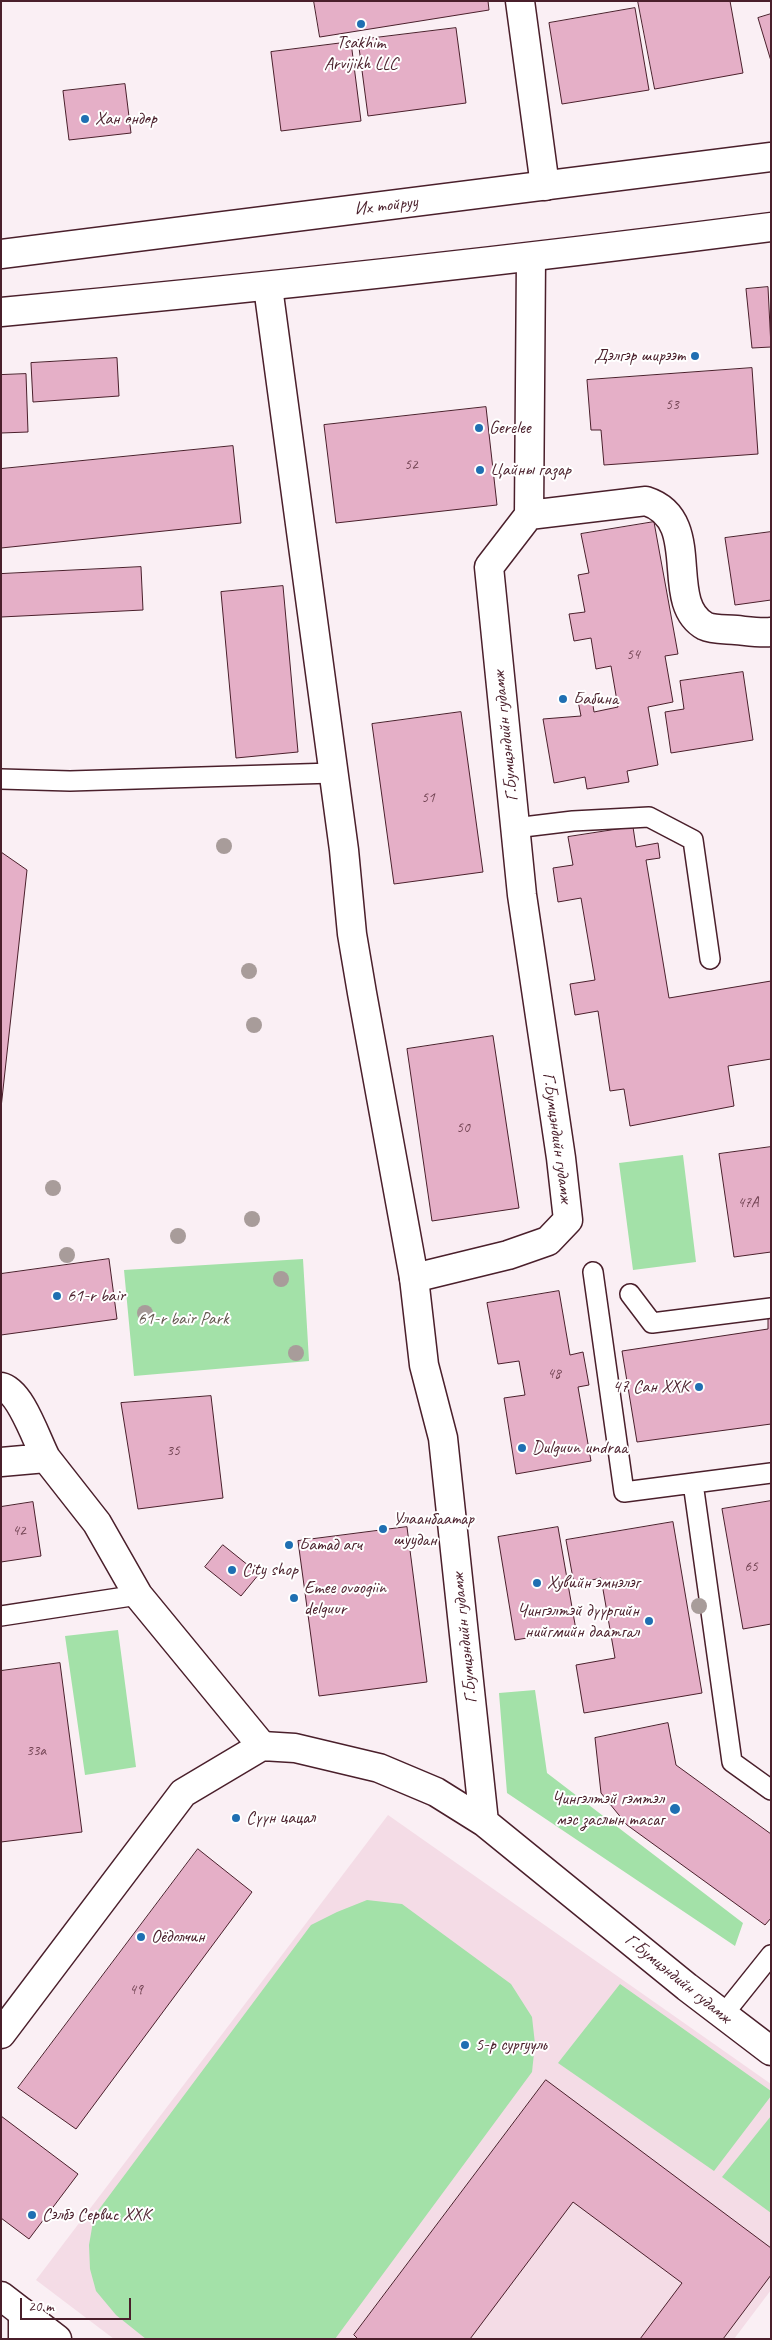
<!DOCTYPE html>
<html>
<head>
<meta charset="utf-8">
<style>
  body { margin:0 }
  #map { position:relative; width:772px; height:2340px; overflow:hidden; background:#faeff4; font-family:Caveat,sans-serif }
  canvas { display:block }
  .frame { position:absolute; inset:0; border:2px solid #4a1f2b; pointer-events:none }
  .scale { position:absolute; left:20px; top:2298px; width:111px; height:22px; box-sizing:border-box; border:2px solid #4a1f2b; border-top:0; padding-left:6px; font-size:15px; line-height:18px; white-space:nowrap; color:#4a1f2b; -webkit-text-stroke:4px #fff; paint-order:stroke }
</style>
</head>
<body>
<div id="map">
<canvas width="772" height="2340"></canvas>
<div class="frame"></div>
<div class="scale">20 m</div>
</div>
<script>
const context = document.querySelector('canvas').getContext('2d');
context.lineJoin = 'round';
function fill(path, color) { context.fillStyle = color; context.fill(path, 'evenodd'); }
function stroke(path, color, width, dash) { context.strokeStyle = color; context.lineWidth = width; context.lineCap = dash ? 'butt' : 'round'; context.setLineDash(dash || []); context.stroke(path); }
function drawText(font, color, halo, rows, align = 'center') {
  context.font = font + ' Caveat,sans-serif'; context.lineWidth = 4; context.setLineDash([]); context.textBaseline = 'middle'; context.strokeStyle = halo; context.fillStyle = color; for (const [text, x, y, turn = 0] of rows) {
    context.save(); context.translate(x, y); context.rotate((+turn || 0) * Math.PI / 180); context.textAlign = isNaN(turn) ? turn : align; if (halo) context.strokeText(text, 0, 0); context.fillText(text, 0, 0); context.restore();
  }
}
fill(new Path2D(`
  M 388,1815 L 771,2084 L 771,2290 L 734,2339 L 114,2339 L 36,2280 Z`), '#f4dce6');
fill(new Path2D(`
  M 683,1155 L 696,1262 L 633,1270 L 619,1163 Z
  M 303,1259 L 309,1361 L 134,1376 L 124,1270 Z
  M 118,1630 L 136,1767 L 85,1775 L 65,1636 Z
  M 535,1690 L 547,1773 L 743,1923 L 735,1946 L 507,1793 L 499,1693 Z
  M 367,1900 L 402,1904 L 511,1984 L 532,2017 L 535,2044 L 532,2072 L 335,2339 L 146,2339 L 116,2315 L 96,2291 L 90,2269 L 89,2245 L 94,2216 L 311,1925 L 337,1912 Z
  M 620,1984 L 771,2091 L 771,2096 L 714,2171 L 558,2063 Z
  M 771,2116 L 771,2213 L 722,2177 Z`), '#a3e1a8');
const building = new Path2D(`
  M 314,1 L 488,1 L 489,10 L 320,37 Z
  M 638,1 L 730,1 L 743,73 L 655,89 Z
  M 635,8 L 649,90 L 562,104 L 549,23 Z
  M 771,14 L 771,61 L 758,18 Z
  M 456,28 L 466,103 L 368,116 L 358,40 Z
  M 351,42 L 361,121 L 281,131 L 271,52 Z
  M 125,84 L 131,133 L 69,140 L 63,91 Z
  M 768,287 L 771,347 L 752,348 L 746,289 Z
  M 117,358 L 119,396 L 33,402 L 31,363 Z
  M 752,368 L 758,454 L 604,465 L 601,430 L 591,430 L 587,380 Z
  M 26,374 L 28,432 L 1,433 L 1,375 Z
  M 486,407 L 497,505 L 336,523 L 324,425 Z
  M 233,446 L 241,523 L 1,548 L 1,469 Z
  M 654,522 L 678,654 L 665,656 L 673,702 L 648,707 L 658,765 L 627,771 L 629,782 L 587,789 L 585,777 L 554,783 L 543,719 L 581,716 L 578,701 L 592,699 L 594,712 L 618,707 L 611,666 L 596,669 L 591,638 L 574,641 L 569,614 L 585,612 L 578,575 L 589,573 L 581,534 Z
  M 771,532 L 771,600 L 735,605 L 725,538 Z
  M 141,567 L 143,610 L 1,617 L 1,574 Z
  M 283,586 L 298,752 L 236,758 L 221,592 Z
  M 743,672 L 753,740 L 671,753 L 665,712 L 684,709 L 680,681 Z
  M 461,712 L 483,872 L 394,884 L 372,724 Z
  M 633,827 L 636,847 L 658,843 L 660,858 L 646,860 L 669,998 L 771,981 L 771,1059 L 728,1066 L 734,1106 L 630,1126 L 624,1089 L 610,1091 L 598,1011 L 575,1015 L 570,984 L 595,980 L 581,898 L 558,902 L 553,868 L 573,865 L 568,837 Z
  M 1,852 L 27,870 L 1,1108 Z
  M 493,1036 L 519,1208 L 432,1221 L 407,1049 Z
  M 771,1147 L 771,1252 L 734,1257 L 719,1154 Z
  M 109,1259 L 117,1319 L 1,1335 L 1,1274 Z
  M 559,1291 L 570,1355 L 583,1352 L 589,1385 L 578,1387 L 591,1461 L 516,1474 L 504,1398 L 525,1395 L 519,1361 L 498,1364 L 487,1303 Z
  M 771,1313 L 771,1424 L 637,1442 L 622,1351 L 768,1329 L 768,1314 Z
  M 211,1396 L 223,1498 L 138,1509 L 121,1403 Z
  M 771,1501 L 771,1624 L 743,1629 L 722,1509 Z
  M 33,1502 L 41,1556 L 1,1562 L 1,1507 Z
  M 673,1522 L 702,1693 L 584,1713 L 576,1665 L 615,1658 L 601,1578 L 574,1584 L 566,1540 Z
  M 407,1527 L 427,1682 L 319,1696 L 298,1541 Z
  M 558,1527 L 576,1630 L 515,1640 L 498,1537 Z
  M 223,1545 L 259,1574 L 241,1596 L 205,1567 Z
  M 60,1663 L 82,1832 L 1,1842 L 1,1671 Z
  M 668,1723 L 676,1765 L 771,1834 L 771,1918 L 765,1925 L 627,1825 L 601,1793 L 595,1738 Z
  M 198,1849 L 252,1892 L 76,2129 L 18,2088 Z
  M 546,2080 L 771,2248 L 771,2275 L 723,2339 L 640,2339 L 682,2283 L 573,2202 L 470,2339 L 358,2339 L 354,2335 Z
  M 1,2116 L 78,2174 L 29,2239 L 1,2218 Z`);
fill(building, '#e5afc7');
stroke(building, '#4a1f2b', 1);
const lane = new Path2D(`
  M 1,779 L 70,781 L 333,773
  M 515,828 L 573,821 L 649,817 L 693,840 L 710,959
  M 593,1272 L 624,1492 L 771,1473
  M 630,1294 L 652,1323 L 771,1308
  M 693,1483 L 732,1762 L 771,1790
  M 1,1616 L 138,1595
  M 723,2015 L 771,1955`);
const street = new Path2D(`
  M 520,1 L 545,186
  M 529,515 L 646,501 C 705,520 662,602 705,626 C 713,630 727,629 736,630 C 747,631 759,633 771,632
  M 414,1278 L 508,1255 L 548,1241 L 568,1220 L 561,1158 L 522,895 L 489,567 L 529,515 L 531,258
  M 1,1387 C 21,1391 36,1439 46,1458
  M 1,1462 L 46,1458 L 97,1523 L 138,1595 L 262,1746
  M 23,2313 L 23,2339`);
const secondary = new Path2D(`
  M 268,287 L 344,850 L 352,934 L 362,993 L 414,1278 L 424,1365 L 443,1438 L 484,1822 L 687,1987 L 771,2051
  M 1,2034 L 183,1793 L 262,1746 L 295,1748 L 379,1768 L 436,1792 L 484,1822
  M 1,2296 L 57,2339`);
const primary = new Path2D(`
  M 1,254 L 771,157
  M 1,312 C 258,288 515,260 771,227`);
stroke(lane, '#4a1f2b', 22);
stroke(street, '#4a1f2b', 31);
stroke(secondary, '#4a1f2b', 31);
stroke(primary, '#4a1f2b', 31);
stroke(lane, '#fff', 19);
stroke(street, '#fff', 28);
stroke(secondary, '#fff', 28);
stroke(primary, '#fff', 28);
context.fillStyle = '#a89c9a';
for (const [x, y] of [
  [224,846],
  [249,971],
  [254,1025],
  [53,1188],
  [252,1219],
  [178,1236],
  [67,1255],
  [281,1279],
  [145,1313],
  [296,1353],
  [699,1606]
]) { context.beginPath(); context.arc(x, y, 8, 0, 2 * Math.PI); context.fill(); }
for (const [x, y, r, color] of [
  [361,24,5,"#1f6fb2"],
  [85,119,5,"#1f6fb2"],
  [695,356,5,"#1f6fb2"],
  [479,428,5,"#1f6fb2"],
  [480,470,5,"#1f6fb2"],
  [563,699,5,"#1f6fb2"],
  [57,1296,5,"#1f6fb2"],
  [699,1387,5,"#1f6fb2"],
  [522,1448,5,"#1f6fb2"],
  [383,1529,5,"#1f6fb2"],
  [289,1545,5,"#1f6fb2"],
  [232,1570,5,"#1f6fb2"],
  [537,1583,5,"#1f6fb2"],
  [294,1598,5,"#1f6fb2"],
  [649,1621,5,"#1f6fb2"],
  [675,1809,6,"#1f6fb2"],
  [236,1818,5,"#1f6fb2"],
  [141,1937,5,"#1f6fb2"],
  [465,2045,5,"#1f6fb2"],
  [32,2215,5,"#1f6fb2"]
]) { const dot = new Path2D(); dot.arc(x, y, r, 0, 2 * Math.PI); context.fillStyle = color; context.fill(dot); stroke(dot, '#fff', 2); }
drawText('15px', '#714352', null, [
  ["53",672,405],
  ["52",411,465],
  ["54",633,655],
  ["51",428,798],
  ["50",463,1128],
  ["47A",748,1203],
  ["48",554,1374],
  ["35",173,1451],
  ["42",19,1531],
  ["65",751,1567],
  ["33а",36,1751],
  ["49",136,1990]
]);
drawText('18px', '#4a1f2b', '#fff', [
  ["Tsakhim",361,43,"center"],
  ["Arvijikh LLC",361,64,"center"],
  ["Хан өндөр",95,119],
  ["Дэлгэр ширээт",685,356,"right"],
  ["Gerelee",489,428],
  ["Цайны газар",490,470],
  ["Бабина",573,699],
  ["61-r bair",67,1296],
  ["47 Сан ХХК",689,1387,"right"],
  ["Dulguun undraa",532,1448],
  ["Улаанбаатар",393,1519],
  ["шуудан",393,1540],
  ["Батад агч",299,1545],
  ["City shop",242,1570],
  ["Хувийн эмнэлэг",547,1583],
  ["Emee ovoogiin",304,1588],
  ["delguur",304,1609],
  ["Чингэлтэй дүүргийн",639,1611,"right"],
  ["нийгмийн даатгал",639,1632,"right"],
  ["Чингэлтэй гэмтэл",664,1799,"right"],
  ["мэс заслын тасаг",664,1820,"right"],
  ["Сүүн цацал",246,1818],
  ["Оёдолчин",151,1937],
  ["5-р сургууль",475,2045],
  ["Сэлбэ Сервис ХХК",42,2215]
], 'left');
drawText('18px', '#4a1f2b', '#fff', [
  ["Их тойруу",386,206,-7],
  ["Г.Бумцэндийн гудамж",506,736,-96],
  ["Г.Бумцэндийн гудамж",557,1138,82],
  ["Г.Бумцэндийн гудамж",465,1638,-96],
  ["Г.Бумцэндийн гудамж",678,1979,39]
]);
drawText('18px', '#655950', '#fff', [
  ["61-r bair Park",183,1319]
]);
</script>
</body>
</html>
